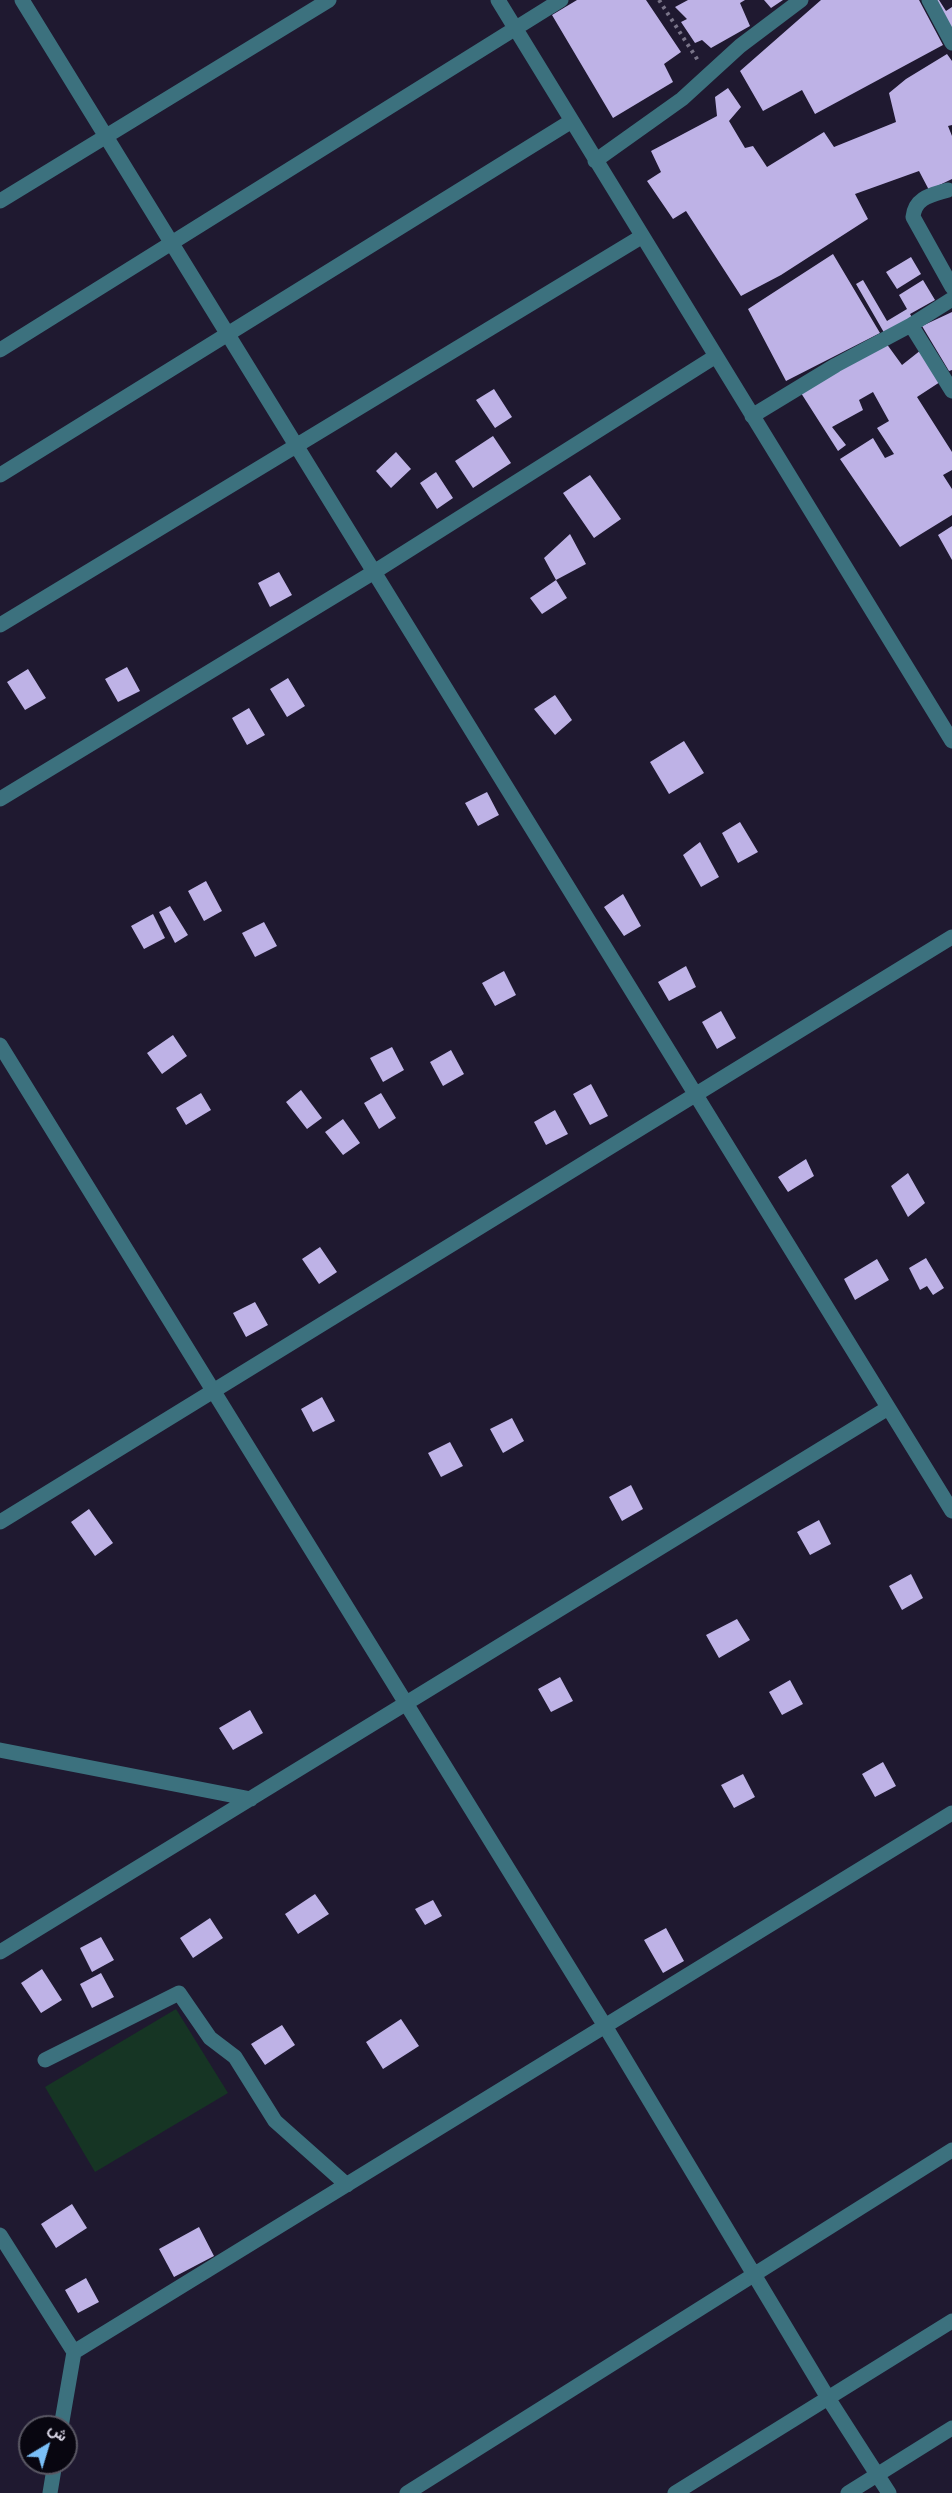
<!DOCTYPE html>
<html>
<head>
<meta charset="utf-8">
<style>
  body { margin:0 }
  #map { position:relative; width:952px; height:2493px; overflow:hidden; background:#1f1930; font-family:Cabin,Vazirmatn,sans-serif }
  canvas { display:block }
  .north { position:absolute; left:18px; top:2415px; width:60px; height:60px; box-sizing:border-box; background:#080610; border:2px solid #5a5864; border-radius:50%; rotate:38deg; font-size:16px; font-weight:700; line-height:24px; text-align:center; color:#d5d2e2 }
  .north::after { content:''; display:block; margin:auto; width:21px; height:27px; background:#7abff8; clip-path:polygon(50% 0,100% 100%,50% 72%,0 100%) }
</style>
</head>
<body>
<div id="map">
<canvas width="952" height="2493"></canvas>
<div class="north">ش</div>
</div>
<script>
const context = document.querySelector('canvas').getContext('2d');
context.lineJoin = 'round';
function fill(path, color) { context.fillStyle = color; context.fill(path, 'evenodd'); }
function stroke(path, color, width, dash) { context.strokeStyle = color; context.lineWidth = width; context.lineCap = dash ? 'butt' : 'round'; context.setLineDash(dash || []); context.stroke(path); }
fill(new Path2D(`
  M 176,2009 L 228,2093 L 95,2172 L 45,2087 Z`), '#163524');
fill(new Path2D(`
  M 577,0 L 646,0 L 681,52 L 664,64 L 673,82 L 613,118 L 552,15 Z
  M 688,0 L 745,0 L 740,3 L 750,26 L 711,48 L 702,40 L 695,43 L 681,22 L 687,19 L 675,7 Z
  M 764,0 L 783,0 L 771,8 Z
  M 821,0 L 919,0 L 943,45 L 815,114 L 802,90 L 763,111 L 740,71 Z
  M 933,0 L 939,0 L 946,11 L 952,7 L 952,31 Z
  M 947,54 L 952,61 L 952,125 L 948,126 L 952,136 L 952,179 L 929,190 L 919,171 L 855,194 L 868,219 L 781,275 L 741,296 L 686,211 L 673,219 L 647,181 L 661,172 L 651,151 L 717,116 L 715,97 L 728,88 L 741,107 L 729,121 L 745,148 L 753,146 L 767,167 L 824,132 L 834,147 L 896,122 L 889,93 L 906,79 Z
  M 833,254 L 880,333 L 786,381 L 748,309 Z
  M 911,257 L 921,274 L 897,289 L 886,272 Z
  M 863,280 L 887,321 L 907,309 L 899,295 L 923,280 L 935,300 L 910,314 L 914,321 L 886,336 L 856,284 Z
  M 952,312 L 952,370 L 949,371 L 922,326 Z
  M 886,343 L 902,365 L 921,350 L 940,382 L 917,397 L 952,452 L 952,470 L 943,475 L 952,489 L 952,515 L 900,547 L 840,459 L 873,438 L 885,458 L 894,454 L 877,428 L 889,421 L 873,392 L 859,400 L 863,410 L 832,427 L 846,445 L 838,451 L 801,393 Z
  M 494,389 L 512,417 L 495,428 L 476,400 Z
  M 493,436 L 511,463 L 473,488 L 455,461 Z
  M 396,452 L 411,469 L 391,488 L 376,471 Z
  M 436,472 L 453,498 L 437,509 L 420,483 Z
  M 590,475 L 621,519 L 594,538 L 563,493 Z
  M 952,526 L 952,560 L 938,535 Z
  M 570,534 L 586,564 L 556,580 L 567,598 L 542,614 L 530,598 L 556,580 L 544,558 Z
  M 279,572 L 292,595 L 270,607 L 258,583 Z
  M 127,667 L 140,691 L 118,702 L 105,679 Z
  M 28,669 L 46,698 L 25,710 L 7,682 Z
  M 288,678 L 305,706 L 287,717 L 270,689 Z
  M 555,695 L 572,720 L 555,735 L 534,709 Z
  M 249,708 L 265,735 L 247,745 L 232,718 Z
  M 684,741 L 704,773 L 669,794 L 650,762 Z
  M 487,792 L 499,815 L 478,826 L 465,803 Z
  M 740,822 L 758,852 L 738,863 L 722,833 Z
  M 700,842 L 719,877 L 701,887 L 683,855 Z
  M 206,881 L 222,911 L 204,921 L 188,891 Z
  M 623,894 L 641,926 L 624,936 L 604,907 Z
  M 170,906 L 188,935 L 175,943 L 159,912 Z
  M 153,914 L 165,938 L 144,949 L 131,926 Z
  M 264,922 L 277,946 L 255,957 L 242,933 Z
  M 686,966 L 696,987 L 669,1001 L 658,982 Z
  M 504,971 L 516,995 L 495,1006 L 482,983 Z
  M 721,1011 L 736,1038 L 717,1049 L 702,1022 Z
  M 173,1035 L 187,1056 L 162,1074 L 147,1053 Z
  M 392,1047 L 404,1070 L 383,1082 L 370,1058 Z
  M 451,1050 L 464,1074 L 443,1086 L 430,1062 Z
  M 591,1084 L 608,1116 L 590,1125 L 573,1094 Z
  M 301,1090 L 322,1118 L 307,1129 L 286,1102 Z
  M 201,1093 L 211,1110 L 186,1125 L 176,1108 Z
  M 381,1093 L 396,1118 L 379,1129 L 364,1103 Z
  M 555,1110 L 568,1134 L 546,1145 L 534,1122 Z
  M 343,1119 L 360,1143 L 343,1155 L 325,1132 Z
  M 806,1159 L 814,1176 L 788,1192 L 778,1177 Z
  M 908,1173 L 925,1203 L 908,1217 L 891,1186 Z
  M 320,1247 L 337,1272 L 319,1284 L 302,1259 Z
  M 926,1258 L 944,1288 L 933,1295 L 927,1286 L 920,1290 L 909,1268 Z
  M 877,1259 L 889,1280 L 855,1300 L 844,1279 Z
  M 255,1302 L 268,1325 L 246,1337 L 233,1313 Z
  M 322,1397 L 335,1421 L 313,1432 L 301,1409 Z
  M 512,1418 L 524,1441 L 503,1453 L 490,1429 Z
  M 450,1442 L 463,1466 L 441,1477 L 428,1453 Z
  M 631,1485 L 643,1509 L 622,1521 L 609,1497 Z
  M 89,1509 L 113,1543 L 95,1556 L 71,1522 Z
  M 819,1520 L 831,1544 L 810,1555 L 797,1532 Z
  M 911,1574 L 923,1598 L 902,1610 L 889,1586 Z
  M 737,1619 L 750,1640 L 719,1658 L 706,1635 Z
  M 560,1677 L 573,1701 L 551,1712 L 538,1689 Z
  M 790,1680 L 803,1704 L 782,1715 L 769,1692 Z
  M 250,1710 L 263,1733 L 233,1750 L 219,1728 Z
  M 883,1762 L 896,1786 L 875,1797 L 862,1774 Z
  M 743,1774 L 755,1797 L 734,1808 L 721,1785 Z
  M 315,1894 L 329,1914 L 298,1934 L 285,1914 Z
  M 433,1900 L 442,1916 L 425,1925 L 415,1909 Z
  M 210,1918 L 223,1938 L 193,1958 L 180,1938 Z
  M 666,1928 L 684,1961 L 663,1973 L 644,1940 Z
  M 101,1937 L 114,1960 L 92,1972 L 80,1948 Z
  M 42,1969 L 62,2000 L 41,2013 L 21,1983 Z
  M 101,1973 L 114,1997 L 92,2008 L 80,1984 Z
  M 401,2019 L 419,2046 L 383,2069 L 366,2042 Z
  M 282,2025 L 295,2045 L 265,2065 L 251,2044 Z
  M 72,2204 L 87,2228 L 56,2248 L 41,2224 Z
  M 199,2227 L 214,2256 L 174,2277 L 159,2249 Z
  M 86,2278 L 99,2302 L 78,2313 L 65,2290 Z`), '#beb2e6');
stroke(new Path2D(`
  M 659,0 L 699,62`), '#797488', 4, [3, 4.5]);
stroke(new Path2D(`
  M 22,0 L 952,1511
  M 498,0 L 952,741
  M 929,0 L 952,43
  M 595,161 L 682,99 L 740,46 L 801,0
  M 948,190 C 932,195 915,197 913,217 L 952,287
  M 0,201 L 329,0
  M 911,325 L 952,299
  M 0,350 L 561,0
  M 752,416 L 836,365 L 911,325 L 952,391
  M 0,475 L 570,122
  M 0,625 L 641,237
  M 0,799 L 374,572 L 716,356
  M 0,1045 L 605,2026 L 828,2398 L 889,2493
  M 0,1522 L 952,937
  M 0,1750 L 251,1799
  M 0,1952 L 888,1408
  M 45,2060 L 179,1993 L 210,2038 L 235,2057 L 275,2121 L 347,2185
  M 0,2235 L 74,2352 L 61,2427
  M 74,2352 L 952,1813
  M 50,2493 L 55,2463
  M 407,2493 L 952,2150
  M 675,2493 L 952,2321
  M 848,2493 L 952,2428`), '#3c717e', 15);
</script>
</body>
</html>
